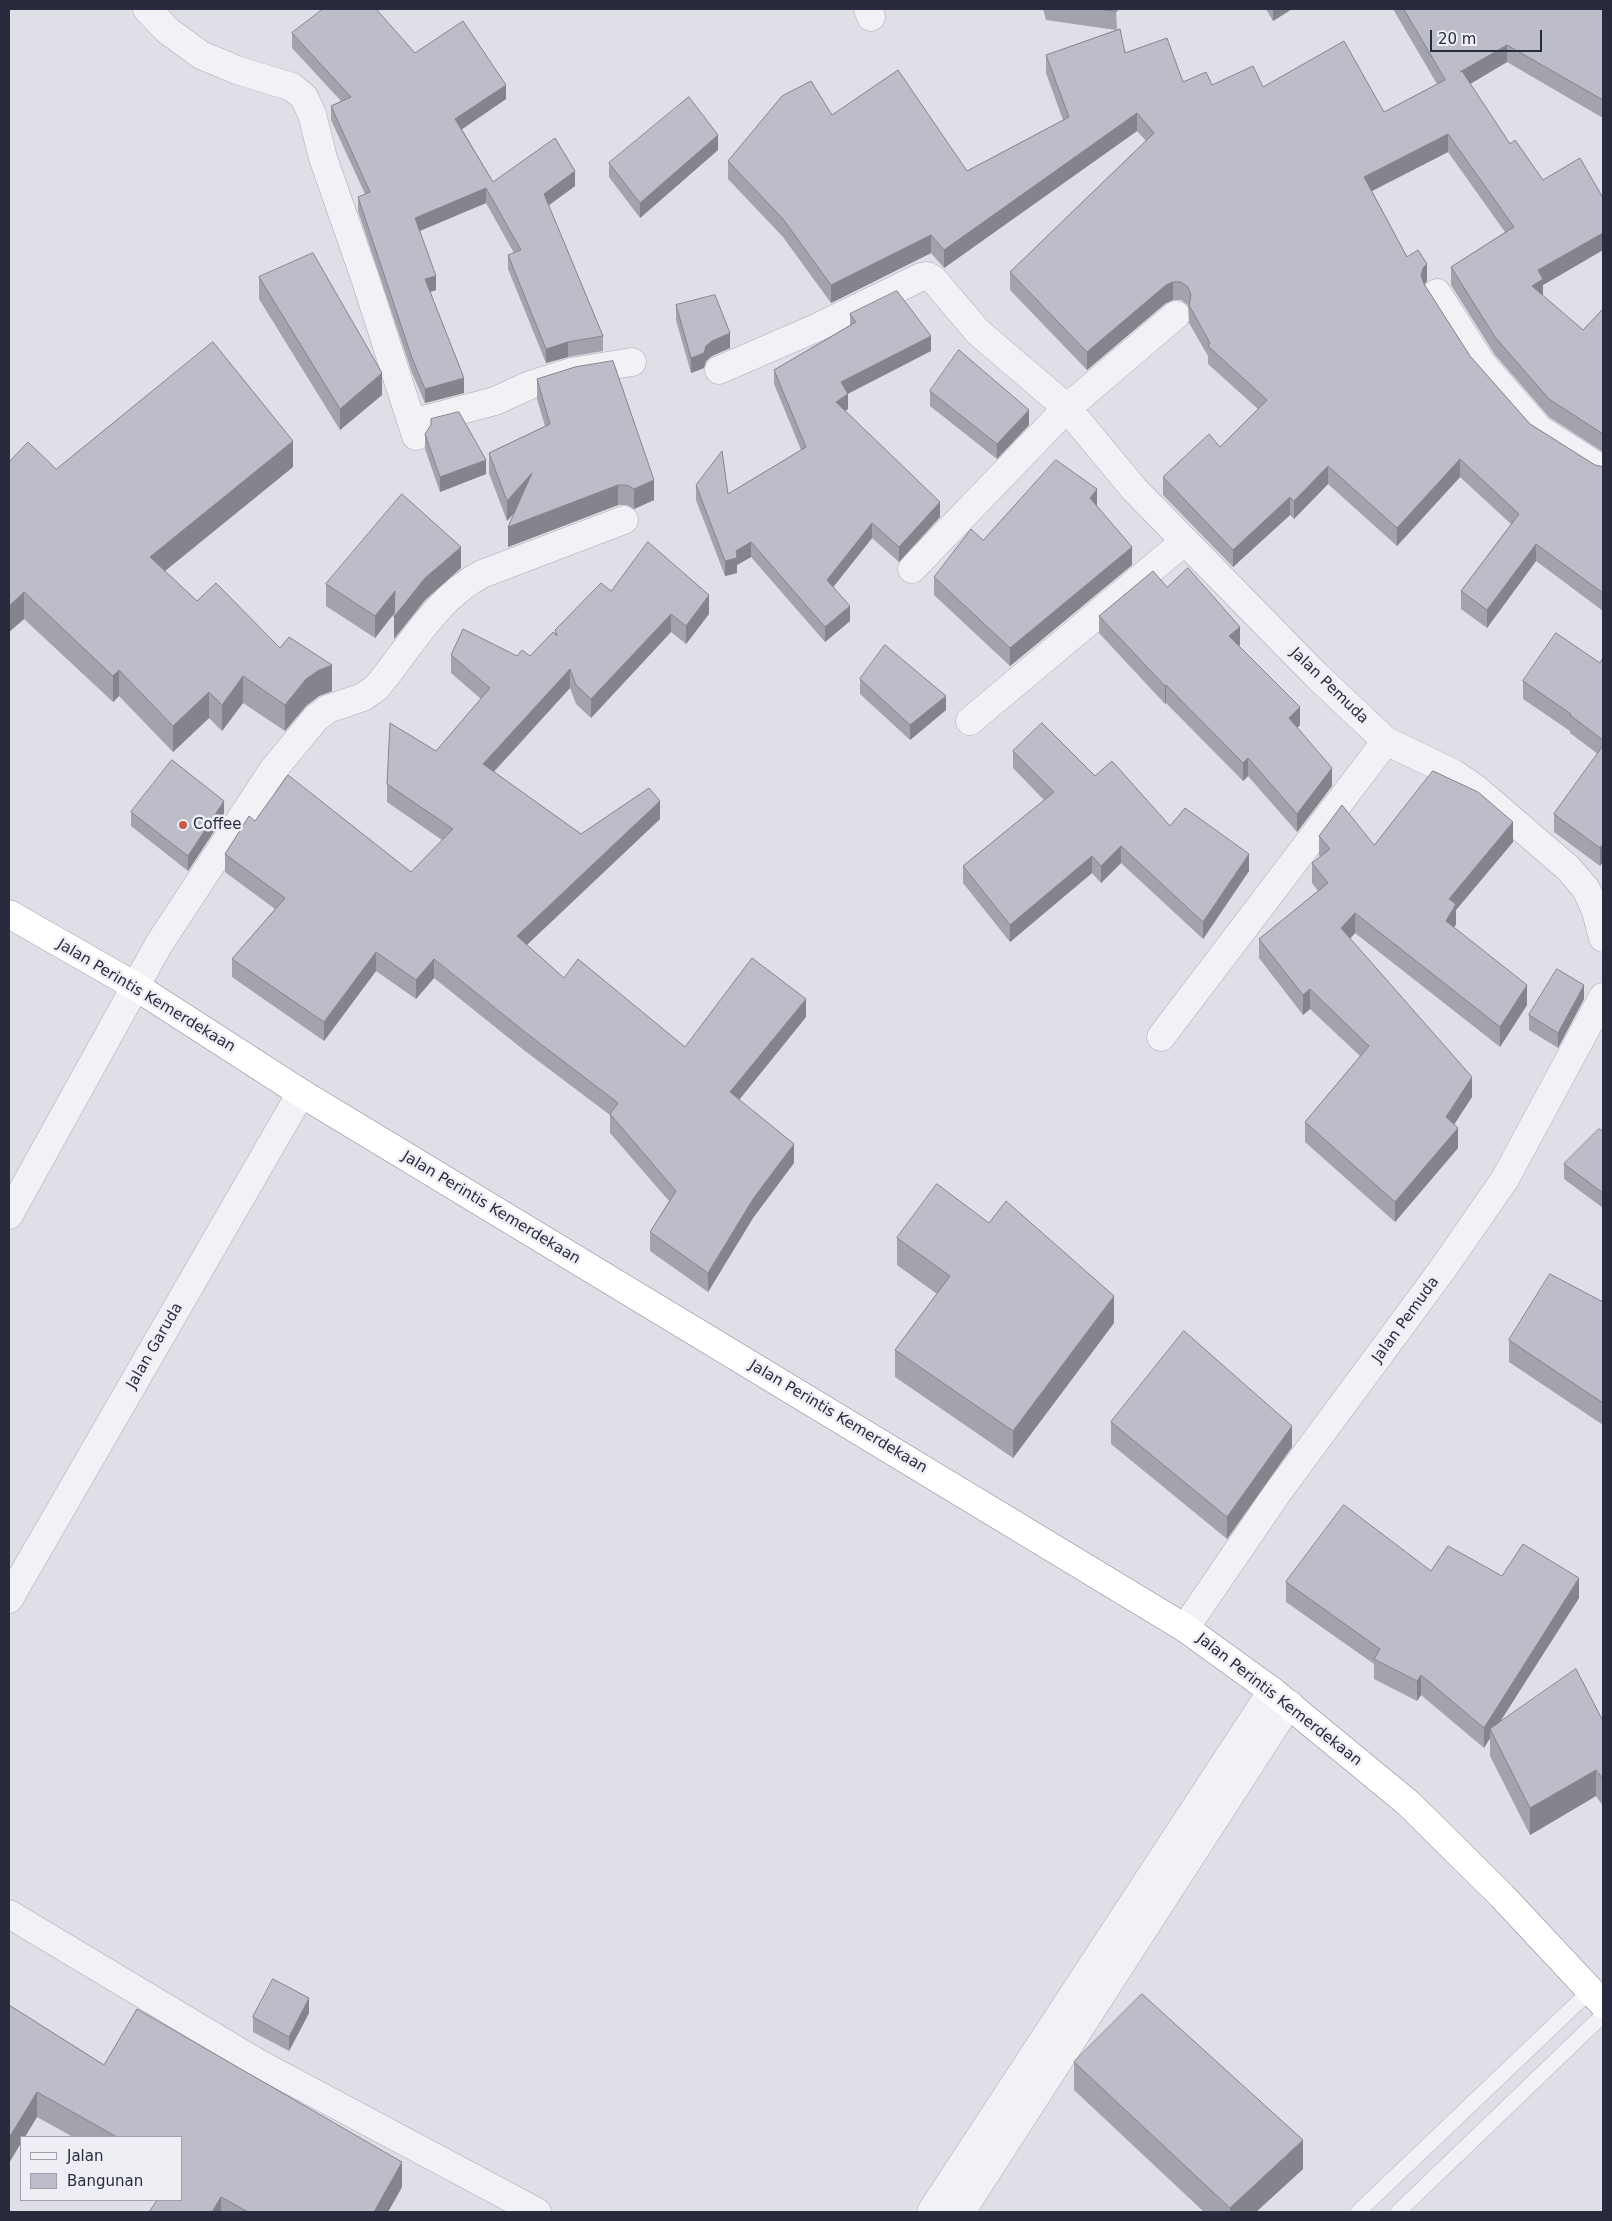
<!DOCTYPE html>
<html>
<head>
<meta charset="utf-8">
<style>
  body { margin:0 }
  #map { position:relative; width:1612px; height:2221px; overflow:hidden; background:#dfe0e7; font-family:"DejaVu Sans",sans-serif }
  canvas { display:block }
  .frame { position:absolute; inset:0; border:10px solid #292a3d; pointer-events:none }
  .legend { position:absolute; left:20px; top:2136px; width:162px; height:65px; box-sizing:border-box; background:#eeeff5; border:1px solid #9fa0ab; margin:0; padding:6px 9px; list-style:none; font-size:15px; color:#292a3d }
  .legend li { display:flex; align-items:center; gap:10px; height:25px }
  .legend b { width:25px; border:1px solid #9fa0ab }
  .scale { position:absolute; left:1430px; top:30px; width:112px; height:22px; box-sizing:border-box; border:2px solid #292a3d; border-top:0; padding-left:6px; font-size:15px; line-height:18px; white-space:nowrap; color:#292a3d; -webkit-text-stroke:4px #eeeff5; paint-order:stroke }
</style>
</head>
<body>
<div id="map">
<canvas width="1612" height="2221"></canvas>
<div class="frame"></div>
<ul class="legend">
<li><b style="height:6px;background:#f1f1f6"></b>Jalan</li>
<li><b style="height:14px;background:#bcbdc9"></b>Bangunan</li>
</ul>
<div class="scale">20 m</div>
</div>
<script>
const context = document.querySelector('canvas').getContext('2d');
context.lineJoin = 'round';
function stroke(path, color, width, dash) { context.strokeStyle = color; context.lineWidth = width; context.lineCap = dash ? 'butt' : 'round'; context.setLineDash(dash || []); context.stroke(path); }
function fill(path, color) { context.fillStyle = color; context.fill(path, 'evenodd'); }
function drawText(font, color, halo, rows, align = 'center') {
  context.font = font + ' "DejaVu Sans",sans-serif'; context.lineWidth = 5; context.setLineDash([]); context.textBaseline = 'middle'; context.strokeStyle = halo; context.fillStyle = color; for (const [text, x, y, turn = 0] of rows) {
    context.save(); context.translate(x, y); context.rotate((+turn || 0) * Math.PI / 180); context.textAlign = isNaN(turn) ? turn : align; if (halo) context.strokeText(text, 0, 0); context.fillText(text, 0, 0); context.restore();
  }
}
const lane = new Path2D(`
  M 1358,2212 L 1591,1990
  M 1398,2212 L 1603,2015`);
const street = new Path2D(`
  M 147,9 L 167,30 L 201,55 L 237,70 L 292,87 L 304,97 L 312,114 L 323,158 L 365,278 L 416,436
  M 868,9 L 871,17
  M 1437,293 L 1482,364 L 1539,429 L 1603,470
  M 719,370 L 816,328 L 921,277 L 927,276 L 934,280 L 978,332 L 1067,408 L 1134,489 L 1316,675 L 1386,741 L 1453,773 L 1475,788 L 1568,868 L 1586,889 L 1596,911 L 1603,938
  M 412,423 L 495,401 L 530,385 L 571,372 L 632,362
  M 912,569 L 1067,408 L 1176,315
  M 970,721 L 1185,541
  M 1161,1037 L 1386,741
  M 9,1215 L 159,944 L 273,770 L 316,718 L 328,709 L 363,697 L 376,688 C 409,649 435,599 482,574 L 624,520
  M 9,1599 L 301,1093
  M 1185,1628 L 1278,1492 L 1442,1270 L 1505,1179 L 1603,997
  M 9,1914 L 256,2062 L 537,2212
  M 931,2212 L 1272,1691
  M 961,2212 L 1289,1704`);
const highway = new Path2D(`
  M 9,914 L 135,986 L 301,1093 L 1185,1628 L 1272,1691 L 1408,1803 L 1502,1896 L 1603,2004`);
stroke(lane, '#a8a9b4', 16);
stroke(street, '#a8a9b4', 29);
stroke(highway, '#87899d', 29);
stroke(lane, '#f1f1f6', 15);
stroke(street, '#f1f1f6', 28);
stroke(highway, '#fff', 28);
fill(new Path2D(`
  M 1043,9 L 1116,9 L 1117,30 L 1125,53 L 1183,82 L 1212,85 L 1263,87 L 1384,112 L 1437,84 L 1393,9 L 1603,9 L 1603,118 L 1507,62 L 1470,84 L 1510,144 L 1543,180 L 1603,198 L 1603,250 L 1543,285 L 1543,296 L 1583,330 L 1603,309 L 1603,452 L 1549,417 L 1495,355 L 1451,285 L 1451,267 L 1505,232 L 1448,152 L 1372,191 L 1407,257 L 1427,281 L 1424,285 L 1470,356 L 1530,424 L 1595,465 L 1603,467 L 1603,611 L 1536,561 L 1487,628 L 1461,609 L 1461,591 L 1511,524 L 1460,477 L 1397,546 L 1328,484 L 1294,519 L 1290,515 L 1233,567 L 1163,495 L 1163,477 L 1220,447 L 1258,409 L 1208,364 L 1208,356 L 1189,323 L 1188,305 L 1181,300 L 1173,300 L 1166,303 L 1087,370 L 1010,290 L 1010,272 L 1146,141 L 1137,131 L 944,268 L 931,253 L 831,303 L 783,237 L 728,179 L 728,161 L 832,115 L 967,171 L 1063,120 L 1046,73 L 1046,55 L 1116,30 L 1046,20 Z
  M 1266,9 L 1292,9 L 1273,21 Z
  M 292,33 L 415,53 L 506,99 L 462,129 L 493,182 L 575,186 L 548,205 L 603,336 L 603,351 L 568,357 L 546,363 L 508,269 L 508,255 L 514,253 L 486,203 L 419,231 L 436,290 L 430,292 L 464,393 L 425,403 L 412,373 L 358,211 L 358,197 L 365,194 L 331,120 L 331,106 L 341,101 L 292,48 Z
  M 718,150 L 640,218 L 609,177 L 609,163 Z
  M 259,277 L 382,395 L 340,430 L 259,299 Z
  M 676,305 L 730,348 L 712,356 L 706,361 L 704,368 L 691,373 L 676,320 Z
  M 850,314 L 931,351 L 848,394 L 848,409 L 845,411 L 940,517 L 899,562 L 872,538 L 833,587 L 850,621 L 825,642 L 751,557 L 737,565 L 737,573 L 725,576 L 696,500 L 696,485 L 728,494 L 801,450 L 774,384 L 774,370 L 850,325 Z
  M 537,379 L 654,500 L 634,509 L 627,505 L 618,505 L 508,547 L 515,512 L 507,521 L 489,473 L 489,453 L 545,426 L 537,399 Z
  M 930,391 L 1029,425 L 997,459 L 930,406 Z
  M 425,434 L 486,474 L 440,492 L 425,449 Z
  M 293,467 L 165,571 L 197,601 L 280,648 L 332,691 L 319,696 L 306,706 L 285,731 L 243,703 L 222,731 L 209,718 L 173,752 L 119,696 L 113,702 L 24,619 L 9,632 L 56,469 Z
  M 1097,507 L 1132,565 L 1010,666 L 934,595 L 934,577 L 983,540 Z
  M 461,568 L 425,600 L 394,639 L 394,614 L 375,638 L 326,606 L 326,584 Z
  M 1167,587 L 1240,645 L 1239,646 L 1300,725 L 1297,728 L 1332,786 L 1297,832 L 1248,776 L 1243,781 L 1166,703 L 1165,704 L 1099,633 L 1099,616 Z
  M 611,591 L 709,614 L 686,644 L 671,632 L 591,718 L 576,704 L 570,688 L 494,772 L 581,834 L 660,819 L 527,945 L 564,978 L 685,1047 L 806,1017 L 739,1100 L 794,1163 L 753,1218 L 708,1292 L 650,1251 L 650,1232 L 669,1201 L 610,1133 L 610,1115 L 525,1051 L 434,978 L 416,999 L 376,971 L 324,1041 L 232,977 L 232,959 L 275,909 L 225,872 L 225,854 L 255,821 L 411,872 L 442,840 L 387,802 L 387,784 L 436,751 L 481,699 L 451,673 L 451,655 L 530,656 L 555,634 L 555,630 Z
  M 1603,658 L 1603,861 L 1600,866 L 1554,832 L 1554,814 L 1598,754 L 1570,733 L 1570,731 L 1523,699 L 1523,681 L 1600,663 Z
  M 860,679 L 946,710 L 910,740 L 860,694 Z
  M 1013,751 L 1170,826 L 1249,871 L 1203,939 L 1121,863 L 1101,883 L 1092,873 L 1010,942 L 963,883 L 963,866 L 1044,800 L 1013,768 Z
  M 131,812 L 224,816 L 188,871 L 131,826 Z
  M 1319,836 L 1374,845 L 1513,842 L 1456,910 L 1456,924 L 1454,928 L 1527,1005 L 1500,1047 L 1355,933 L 1350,939 L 1472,1097 L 1454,1124 L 1458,1148 L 1395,1222 L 1305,1142 L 1305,1122 L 1360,1056 L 1310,1009 L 1303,1015 L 1259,958 L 1259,939 L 1318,891 L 1312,883 L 1312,863 L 1320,857 L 1319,855 Z
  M 1584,999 L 1558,1048 L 1529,1030 L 1529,1015 Z
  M 1603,1131 L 1603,1208 L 1564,1179 L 1564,1164 Z
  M 989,1223 L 1114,1323 L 1013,1458 L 895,1377 L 895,1350 L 937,1294 L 897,1265 L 897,1238 Z
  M 1603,1302 L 1603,1425 L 1509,1362 L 1509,1340 Z
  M 1111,1422 L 1292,1447 L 1227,1539 L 1111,1444 Z
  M 1431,1571 L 1502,1576 L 1579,1598 L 1500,1722 L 1603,1721 L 1603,1806 L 1596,1796 L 1530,1835 L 1490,1756 L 1490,1738 L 1484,1748 L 1421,1695 L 1417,1701 L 1374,1679 L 1374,1664 L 1286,1602 L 1286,1582 Z
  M 9,2005 L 104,2065 L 402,2187 L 388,2212 L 149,2212 L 181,2200 L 181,2137 L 73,2137 L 37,2117 L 21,2137 L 21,2143 L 9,2163 Z
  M 309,2013 L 289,2051 L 253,2032 L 253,2017 Z
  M 1074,2062 L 1303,2169 L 1256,2212 L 1204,2212 L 1074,2090 Z`), '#a2a3ad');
fill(new Path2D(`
  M 1273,9 L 1292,9 L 1273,21 Z
  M 1507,45 L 1507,62 L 1460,90 L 1460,72 Z
  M 506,85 L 506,99 L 455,134 L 455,119 Z
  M 1137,113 L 1137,131 L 944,268 L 944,250 Z
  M 1448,134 L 1448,152 L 1364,195 L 1364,177 Z
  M 718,135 L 718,150 L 640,218 L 640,203 Z
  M 575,171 L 575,186 L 544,209 L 544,194 Z
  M 486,188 L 486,203 L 415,233 L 415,218 Z
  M 1603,233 L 1603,250 L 1543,285 L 1543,297 L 1532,286 L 1538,270 Z
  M 931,235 L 931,253 L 831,303 L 831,285 Z
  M 1427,264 L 1427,281 L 1423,286 L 1421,275 L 1423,268 Z
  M 436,276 L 436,290 L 425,294 L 425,279 Z
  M 1173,282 L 1173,300 L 1166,303 L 1087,370 L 1087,352 L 1166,285 Z
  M 730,333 L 730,348 L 712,356 L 706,361 L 704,368 L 691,373 L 691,358 L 712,341 Z
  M 931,336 L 931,351 L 841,397 L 841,382 Z
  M 568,342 L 568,357 L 546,363 L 546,349 Z
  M 382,373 L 382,395 L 340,430 L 340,409 Z
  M 464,378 L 464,393 L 425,403 L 425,389 Z
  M 848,394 L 848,409 L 836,417 L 836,402 Z
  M 1029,410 L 1029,425 L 997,459 L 997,444 Z
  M 293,441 L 293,467 L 150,583 L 150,557 Z
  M 1460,459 L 1460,477 L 1397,546 L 1397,528 Z
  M 486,460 L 486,474 L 440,492 L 440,477 Z
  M 1328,466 L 1328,484 L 1294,519 L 1294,501 Z
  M 532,473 L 532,493 L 507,521 L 507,501 Z
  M 654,480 L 654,500 L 634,509 L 634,489 Z
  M 618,485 L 618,505 L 508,547 L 508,527 Z
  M 1097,489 L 1097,507 L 1090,498 Z
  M 1290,497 L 1290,515 L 1233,567 L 1233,550 Z
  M 940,502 L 940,517 L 899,562 L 899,547 Z
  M 872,523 L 872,538 L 827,595 L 827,580 Z
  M 751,542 L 751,557 L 737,565 L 737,573 L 725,576 L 725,561 L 736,551 Z
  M 1536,544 L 1536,561 L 1487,628 L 1487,610 Z
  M 461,547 L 461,568 L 425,600 L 394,639 L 394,617 L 425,578 Z
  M 1132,547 L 1132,565 L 1010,666 L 1010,648 Z
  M 395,591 L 395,612 L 375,638 L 375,616 Z
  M 24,592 L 24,619 L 9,632 L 9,606 Z
  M 709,595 L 709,614 L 686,644 L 686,626 Z
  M 850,606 L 850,621 L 825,642 L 825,627 Z
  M 671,614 L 671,632 L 591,718 L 591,699 Z
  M 1240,627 L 1240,645 L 1229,653 L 1229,636 Z
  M 332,665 L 332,691 L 319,696 L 306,706 L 285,731 L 285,705 L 306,679 L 319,670 Z
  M 570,669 L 570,688 L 483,783 L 483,764 Z
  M 119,670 L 119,696 L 113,702 L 113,676 Z
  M 243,676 L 243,703 L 222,731 L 222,705 Z
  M 1166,685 L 1166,703 L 1165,704 L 1165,686 Z
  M 209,692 L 209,718 L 173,752 L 173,726 Z
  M 946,696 L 946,710 L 910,740 L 910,725 Z
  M 1300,707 L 1300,725 L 1289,736 L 1289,718 Z
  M 1248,758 L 1248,776 L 1243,781 L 1243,763 Z
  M 1332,768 L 1332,786 L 1297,832 L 1297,814 Z
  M 224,801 L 224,816 L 188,871 L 188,856 Z
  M 660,801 L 660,819 L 517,954 L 517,936 Z
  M 1513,822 L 1513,842 L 1456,910 L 1456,924 L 1446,941 L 1446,921 L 1449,899 Z
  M 1603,844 L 1603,861 L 1600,866 L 1600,848 Z
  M 1121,846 L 1121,863 L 1101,883 L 1101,866 Z
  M 1249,854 L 1249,871 L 1203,939 L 1203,922 Z
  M 1092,856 L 1092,873 L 1010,942 L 1010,925 Z
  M 1355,913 L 1355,933 L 1341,948 L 1341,928 Z
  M 376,952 L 376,971 L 324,1041 L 324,1022 Z
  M 434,959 L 434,978 L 416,999 L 416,980 Z
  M 1527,985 L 1527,1005 L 1500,1047 L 1500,1027 Z
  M 1584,985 L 1584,999 L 1558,1048 L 1558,1033 Z
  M 1310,989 L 1310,1009 L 1303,1015 L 1303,995 Z
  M 806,999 L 806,1017 L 730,1111 L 730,1092 Z
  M 1472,1077 L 1472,1097 L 1446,1137 L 1446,1117 Z
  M 1458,1128 L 1458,1148 L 1395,1222 L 1395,1202 Z
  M 794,1144 L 794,1163 L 753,1218 L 708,1292 L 708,1273 L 753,1199 Z
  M 1114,1296 L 1114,1323 L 1013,1458 L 1013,1431 Z
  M 1292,1426 L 1292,1447 L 1227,1539 L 1227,1517 Z
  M 1579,1578 L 1579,1598 L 1492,1734 L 1490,1729 L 1490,1738 L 1484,1748 L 1484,1728 Z
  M 1421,1675 L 1421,1695 L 1417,1701 L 1417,1681 Z
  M 1596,1770 L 1596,1796 L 1530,1835 L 1530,1808 Z
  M 309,1998 L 309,2013 L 289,2051 L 289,2037 Z
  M 37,2092 L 37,2117 L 25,2137 L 21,2137 L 21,2143 L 9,2163 L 9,2138 Z
  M 1303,2140 L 1303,2169 L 1256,2212 L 1230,2212 L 1230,2208 Z
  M 402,2162 L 402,2187 L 388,2212 L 374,2212 Z
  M 221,2197 L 221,2212 L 212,2212 Z`), '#84848d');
const building = new Path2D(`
  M 323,9 L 376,9 L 415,53 L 463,21 L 506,85 L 455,119 L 493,182 L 555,138 L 575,171 L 544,194 L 603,336 L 568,342 L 546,349 L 508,255 L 521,250 L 486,188 L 415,218 L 436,276 L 425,279 L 464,378 L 425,389 L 412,358 L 358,197 L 370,192 L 331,106 L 351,97 L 292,33 Z
  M 1097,9 L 1116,9 L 1117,11 Z
  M 1404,9 L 1603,9 L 1603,100 L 1507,45 L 1460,72 L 1462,71 L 1510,144 L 1515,140 L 1543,180 L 1580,158 L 1603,198 L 1603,233 L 1538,270 L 1543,279 L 1532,286 L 1583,330 L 1603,309 L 1603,434 L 1549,399 L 1495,337 L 1451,267 L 1514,227 L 1448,134 L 1364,177 L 1407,257 L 1418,250 L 1427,264 L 1423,268 L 1421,275 L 1424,284 L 1470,356 L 1530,424 L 1595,465 L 1603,467 L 1603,593 L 1536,544 L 1487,610 L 1461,591 L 1519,514 L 1460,459 L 1397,528 L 1328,466 L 1294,501 L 1290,497 L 1233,550 L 1163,477 L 1209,434 L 1220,447 L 1267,400 L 1208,346 L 1210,343 L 1189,305 L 1191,295 L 1188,287 L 1181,282 L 1173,282 L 1166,285 L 1087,352 L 1010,272 L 1154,133 L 1137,113 L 944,250 L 931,235 L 831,285 L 783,219 L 728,161 L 782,96 L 811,81 L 832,115 L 898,70 L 967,171 L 1069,117 L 1046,55 L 1120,29 L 1125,53 L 1167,38 L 1183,82 L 1206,72 L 1212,85 L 1253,66 L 1263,87 L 1344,41 L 1384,112 L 1445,80 Z
  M 689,97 L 718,135 L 640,203 L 609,163 Z
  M 313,253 L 382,373 L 340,409 L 259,277 Z
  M 897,291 L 931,336 L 841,382 L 848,394 L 836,402 L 940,502 L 899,547 L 872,523 L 827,580 L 850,606 L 825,627 L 751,542 L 736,551 L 737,558 L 725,561 L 696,485 L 722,451 L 728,494 L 806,447 L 774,370 L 856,322 L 850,314 Z
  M 715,295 L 730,333 L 712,341 L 706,346 L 704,353 L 691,358 L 676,305 Z
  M 213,342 L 293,441 L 150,557 L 197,601 L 216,583 L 280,648 L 289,637 L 332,665 L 319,670 L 306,679 L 285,705 L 243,676 L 222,705 L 209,692 L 173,726 L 119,670 L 113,676 L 24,592 L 9,606 L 9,462 L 28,442 L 56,469 Z
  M 959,350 L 1029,410 L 997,444 L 930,391 Z
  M 613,361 L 654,480 L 634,489 L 627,485 L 618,485 L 508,527 L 532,473 L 507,501 L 489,453 L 550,424 L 537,379 L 575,367 Z
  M 459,412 L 486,460 L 440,477 L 425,434 L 431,425 L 431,419 Z
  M 1056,460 L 1097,489 L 1090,498 L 1132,547 L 1010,648 L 934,577 L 971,529 L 983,540 Z
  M 402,494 L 461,547 L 425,578 L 394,617 L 395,591 L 375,616 L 326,584 Z
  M 648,542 L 709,595 L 686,626 L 671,614 L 591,699 L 576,685 L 570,669 L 483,764 L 581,834 L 649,788 L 660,801 L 517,936 L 564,978 L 578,959 L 685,1047 L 752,958 L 806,999 L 730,1092 L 794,1144 L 753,1199 L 708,1273 L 650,1232 L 676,1191 L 610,1114 L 618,1103 L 525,1032 L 434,959 L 416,980 L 376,952 L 324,1022 L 232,959 L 285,898 L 225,854 L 249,816 L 255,821 L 288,775 L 411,872 L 453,829 L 387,784 L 390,723 L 436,751 L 490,688 L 451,655 L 463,629 L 517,656 L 522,650 L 530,656 L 553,632 L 557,636 L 555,630 L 601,583 L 611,591 Z
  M 1188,568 L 1240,627 L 1229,636 L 1300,707 L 1289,718 L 1332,768 L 1297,814 L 1248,758 L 1243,763 L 1166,685 L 1165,686 L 1099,616 L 1153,571 L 1167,587 Z
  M 1556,633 L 1600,663 L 1603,658 L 1603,740 L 1570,715 L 1571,714 L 1523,681 Z
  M 885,645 L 946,696 L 910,725 L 860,679 Z
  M 1042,723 L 1095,776 L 1112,761 L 1170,826 L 1185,808 L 1249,854 L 1203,922 L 1121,846 L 1101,866 L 1092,856 L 1010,925 L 963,866 L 1054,792 L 1013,751 Z
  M 1603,746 L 1603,844 L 1600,848 L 1554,814 Z
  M 172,760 L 224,801 L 188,856 L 131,812 Z
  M 1433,771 L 1478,792 L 1513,822 L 1449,899 L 1456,904 L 1446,921 L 1527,985 L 1500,1027 L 1355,913 L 1341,928 L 1472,1077 L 1446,1117 L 1458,1128 L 1395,1202 L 1305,1122 L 1369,1046 L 1310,989 L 1303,995 L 1259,939 L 1328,883 L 1312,863 L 1330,849 L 1319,836 L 1342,805 L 1374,845 Z
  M 1557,969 L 1584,985 L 1558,1033 L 1529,1015 Z
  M 1599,1129 L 1603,1131 L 1603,1193 L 1564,1164 Z
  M 937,1184 L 989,1223 L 1006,1201 L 1114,1296 L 1013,1431 L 895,1350 L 950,1276 L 897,1238 Z
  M 1550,1274 L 1603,1302 L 1603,1403 L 1509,1340 Z
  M 1184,1331 L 1292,1426 L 1227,1517 L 1111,1422 Z
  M 1344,1505 L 1431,1571 L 1448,1546 L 1502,1576 L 1523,1544 L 1579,1578 L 1484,1728 L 1421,1675 L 1417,1681 L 1374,1659 L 1380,1649 L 1286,1582 Z
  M 1576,1669 L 1603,1721 L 1603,1779 L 1596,1770 L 1530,1808 L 1490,1729 Z
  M 273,1979 L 309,1998 L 289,2037 L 253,2017 Z
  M 1142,1994 L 1303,2140 L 1230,2208 L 1074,2062 Z
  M 9,2005 L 104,2065 L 137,2009 L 402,2162 L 374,2212 L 248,2212 L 221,2197 L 212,2212 L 149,2212 L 157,2200 L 181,2200 L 181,2137 L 117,2137 L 37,2092 L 9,2138 Z`);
fill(building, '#bcbdc9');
stroke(building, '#84848d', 1);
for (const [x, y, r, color] of [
  [183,825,5,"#c55a4a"]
]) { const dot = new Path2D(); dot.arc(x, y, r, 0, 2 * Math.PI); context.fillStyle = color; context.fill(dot); stroke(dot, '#eeeff5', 2); }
drawText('15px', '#292a3d', '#eeeff5', [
  ["Jalan Pemuda",1329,686,44],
  ["Jalan Perintis Kemerdekaan",146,996,31],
  ["Jalan Perintis Kemerdekaan",491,1208,31],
  ["Jalan Pemuda",1406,1320,-54],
  ["Jalan Garuda",155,1346,-60],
  ["Jalan Perintis Kemerdekaan",838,1417,31],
  ["Jalan Perintis Kemerdekaan",1279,1700,38]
]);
drawText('15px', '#292a3d', '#eeeff5', [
  ["Coffee",193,825]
], 'left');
</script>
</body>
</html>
